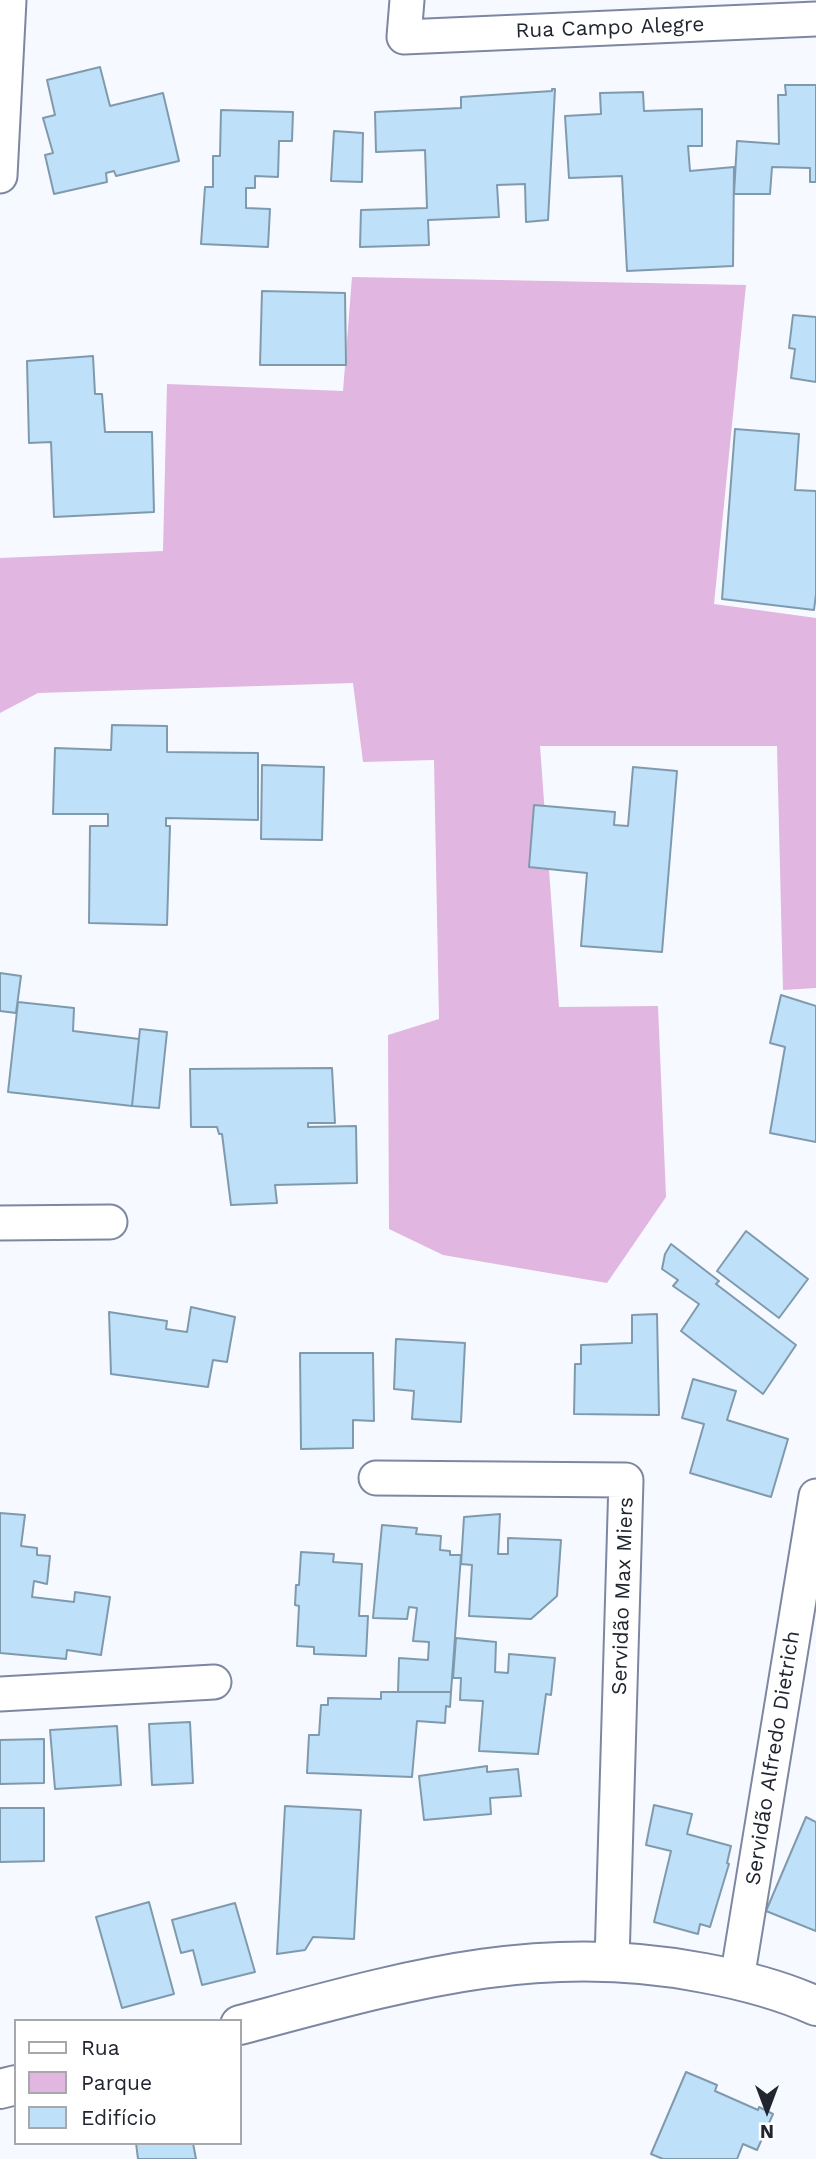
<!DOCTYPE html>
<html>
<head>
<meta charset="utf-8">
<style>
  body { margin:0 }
  #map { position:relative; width:816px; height:2159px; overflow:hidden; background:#f6f9ff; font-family:"Work Sans",sans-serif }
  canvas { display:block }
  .legend { position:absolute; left:14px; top:2019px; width:228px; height:126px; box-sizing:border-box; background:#fff; border:2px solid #a6a8ac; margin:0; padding:9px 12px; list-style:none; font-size:21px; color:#21252f }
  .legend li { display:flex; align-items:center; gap:14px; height:35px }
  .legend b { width:35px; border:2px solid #a6a8ac }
  .north { position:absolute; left:732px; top:2075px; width:70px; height:70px; -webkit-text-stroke:5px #fff; paint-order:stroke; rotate:180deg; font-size:19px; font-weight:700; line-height:28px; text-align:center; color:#21252f }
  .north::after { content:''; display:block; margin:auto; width:24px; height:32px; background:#21252f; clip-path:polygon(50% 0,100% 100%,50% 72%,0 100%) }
</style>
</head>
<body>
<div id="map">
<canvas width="816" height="2159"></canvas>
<ul class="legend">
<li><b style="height:9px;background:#fff"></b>Rua</li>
<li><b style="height:19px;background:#e1b6e0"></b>Parque</li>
<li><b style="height:19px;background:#bfe0f9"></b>Edifício</li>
</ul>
<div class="north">N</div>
</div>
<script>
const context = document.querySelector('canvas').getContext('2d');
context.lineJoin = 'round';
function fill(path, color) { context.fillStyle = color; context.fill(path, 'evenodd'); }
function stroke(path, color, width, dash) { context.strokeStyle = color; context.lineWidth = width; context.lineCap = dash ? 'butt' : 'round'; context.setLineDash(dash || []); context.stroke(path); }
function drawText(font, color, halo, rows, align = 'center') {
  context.font = font + ' "Work Sans",sans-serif'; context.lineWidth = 6; context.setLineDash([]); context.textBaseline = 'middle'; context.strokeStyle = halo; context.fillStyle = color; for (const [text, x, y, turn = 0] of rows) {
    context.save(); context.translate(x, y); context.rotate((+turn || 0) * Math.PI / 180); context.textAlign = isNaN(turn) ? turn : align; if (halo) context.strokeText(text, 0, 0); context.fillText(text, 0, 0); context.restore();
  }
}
fill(new Path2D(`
  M 352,277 L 746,285 L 714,604 L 816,618 L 816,988 L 783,990 L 777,746 L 540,746 L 559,1007 L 658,1006 L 666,1197 L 607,1283 L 443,1255 L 389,1229 L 388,1035 L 439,1019 L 434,760 L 363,762 L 353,683 L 38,693 L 0,713 L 0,558 L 163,551 L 167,384 L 343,391 Z`), '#e1b6e0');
const building = new Path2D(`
  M 100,67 L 110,106 L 163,93 L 179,161 L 116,176 L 114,171 L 106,173 L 107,182 L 54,194 L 45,155 L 53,153 L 43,118 L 55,115 L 47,80 Z
  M 785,85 L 816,85 L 816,182 L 810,182 L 810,168 L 772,167 L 770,194 L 734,194 L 737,141 L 779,144 L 778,95 L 786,95 Z
  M 552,89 L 555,89 L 548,220 L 526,222 L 525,184 L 497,185 L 499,217 L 428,220 L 429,245 L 360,247 L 361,210 L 427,208 L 425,150 L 376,152 L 375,112 L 461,108 L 461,97 L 552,91 Z
  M 643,92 L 644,111 L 702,109 L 702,146 L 688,146 L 690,171 L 734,167 L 733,266 L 627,271 L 622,176 L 569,178 L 565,116 L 601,114 L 600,93 Z
  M 221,110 L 293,112 L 292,141 L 279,141 L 278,177 L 255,176 L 255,188 L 246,188 L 246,208 L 270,209 L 268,247 L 201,244 L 205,187 L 213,187 L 213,156 L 220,156 Z
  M 334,131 L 363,133 L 362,182 L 331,181 Z
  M 262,291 L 345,293 L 346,365 L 260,365 Z
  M 793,315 L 816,317 L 816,382 L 791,378 L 795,349 L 789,348 Z
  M 93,356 L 95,394 L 102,394 L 105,432 L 152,432 L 154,512 L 54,517 L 51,442 L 29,443 L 27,361 Z
  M 735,429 L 799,434 L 795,490 L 816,491 L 816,594 L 814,610 L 722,599 Z
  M 112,725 L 167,726 L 167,752 L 258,753 L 258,820 L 166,818 L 166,826 L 170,826 L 167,925 L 89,923 L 90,826 L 108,826 L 108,814 L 53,814 L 55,748 L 111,750 Z
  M 262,765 L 324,767 L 322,840 L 261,839 Z
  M 633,767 L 677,771 L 662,952 L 581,946 L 587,873 L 529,867 L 534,805 L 615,812 L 614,825 L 628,826 Z
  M 0,973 L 21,976 L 16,1013 L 0,1011 Z
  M 781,995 L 816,1006 L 816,1142 L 770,1133 L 785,1047 L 770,1043 Z
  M 18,1002 L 74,1008 L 73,1031 L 139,1039 L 132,1106 L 8,1092 Z
  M 140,1029 L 167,1032 L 159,1108 L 132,1106 Z
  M 332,1068 L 335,1123 L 308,1123 L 308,1127 L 356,1126 L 357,1183 L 275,1185 L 277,1203 L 231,1205 L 222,1134 L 219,1134 L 217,1127 L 191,1127 L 190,1069 Z
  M 746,1231 L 808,1279 L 779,1318 L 717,1271 Z
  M 671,1244 L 719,1281 L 716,1284 L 796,1345 L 763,1394 L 681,1331 L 699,1304 L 673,1286 L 678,1280 L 662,1269 L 665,1254 Z
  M 191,1307 L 235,1317 L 227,1362 L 213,1360 L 208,1387 L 111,1374 L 109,1312 L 167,1321 L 166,1329 L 187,1332 Z
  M 657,1314 L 659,1415 L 574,1414 L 575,1364 L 581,1364 L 581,1345 L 632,1343 L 632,1315 Z
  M 396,1339 L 465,1343 L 461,1422 L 412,1419 L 414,1391 L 394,1389 Z
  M 300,1353 L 373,1353 L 374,1421 L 353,1420 L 353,1448 L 301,1449 Z
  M 693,1379 L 736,1391 L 727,1420 L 788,1439 L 771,1497 L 690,1473 L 704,1424 L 682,1418 Z
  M 0,1513 L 25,1515 L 21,1546 L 37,1548 L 37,1555 L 50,1556 L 47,1584 L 34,1581 L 32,1597 L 74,1602 L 75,1592 L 110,1597 L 101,1655 L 67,1650 L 66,1659 L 0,1653 Z
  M 500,1514 L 498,1554 L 508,1554 L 508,1538 L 561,1540 L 557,1596 L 531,1619 L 469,1616 L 472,1565 L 461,1564 L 464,1517 Z
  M 382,1525 L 417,1528 L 416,1534 L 441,1536 L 440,1550 L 450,1551 L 450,1555 L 461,1555 L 451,1692 L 398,1692 L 399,1658 L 428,1660 L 429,1642 L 413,1641 L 417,1608 L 409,1607 L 407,1619 L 373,1618 Z
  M 301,1552 L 334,1554 L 333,1562 L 362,1564 L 359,1616 L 368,1616 L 366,1656 L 314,1654 L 314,1647 L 297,1646 L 299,1606 L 295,1605 L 296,1585 L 299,1585 Z
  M 456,1638 L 496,1642 L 495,1672 L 508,1673 L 509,1654 L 555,1658 L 551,1695 L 546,1694 L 538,1754 L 479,1751 L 483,1701 L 460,1700 L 461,1678 L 453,1678 Z
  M 381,1692 L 451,1692 L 450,1707 L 446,1706 L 445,1723 L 417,1721 L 412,1777 L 307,1773 L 309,1735 L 319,1735 L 321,1705 L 328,1705 L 328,1698 L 381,1699 Z
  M 190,1722 L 193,1783 L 152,1785 L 149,1724 Z
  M 117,1726 L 121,1785 L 55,1789 L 50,1730 Z
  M 44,1739 L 44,1783 L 0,1784 L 0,1740 Z
  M 487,1766 L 487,1772 L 518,1769 L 521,1796 L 490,1798 L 491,1814 L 424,1820 L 419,1776 Z
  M 654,1805 L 692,1814 L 687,1834 L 731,1846 L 727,1863 L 729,1864 L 710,1927 L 700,1924 L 698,1934 L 654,1922 L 671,1851 L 646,1845 Z
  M 285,1806 L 361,1810 L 354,1939 L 313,1937 L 305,1950 L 277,1954 Z
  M 0,1808 L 44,1808 L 44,1861 L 0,1862 Z
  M 806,1817 L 816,1822 L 816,1931 L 766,1911 Z
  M 149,1902 L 174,1994 L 122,2008 L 96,1917 Z
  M 235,1903 L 255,1972 L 202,1985 L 193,1950 L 181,1953 L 172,1920 Z
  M 686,2072 L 717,2085 L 715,2091 L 758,2110 L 759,2107 L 773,2114 L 757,2150 L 743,2144 L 737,2159 L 663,2159 L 651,2154 Z
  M 136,2143 L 193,2143 L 196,2159 L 138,2159 Z`);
fill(building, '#bfe0f9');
stroke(building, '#809aad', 2);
const street = new Path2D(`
  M 407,0 L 404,37 L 816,19
  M 0,176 L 9,0
  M 0,1223 L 110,1222
  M 376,1478 L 626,1480 L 612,1961
  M 0,1694 L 214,1682
  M 737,1979 L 816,1496`);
const primary = new Path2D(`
  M 240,2025 C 398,1983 538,1940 704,1973 C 742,1980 781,1990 816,2006
  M 0,2089 L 16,2085`);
stroke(street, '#7d87a1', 37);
stroke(primary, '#7d87a1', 42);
stroke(street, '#fff', 33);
stroke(primary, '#fff', 38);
drawText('21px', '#21252f', '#fff', [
  ["Rua Campo Alegre",610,28,-2],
  ["Servidão Max Miers",623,1596,-88],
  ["Servidão Alfredo Dietrich",773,1758,-81]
]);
</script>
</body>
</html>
